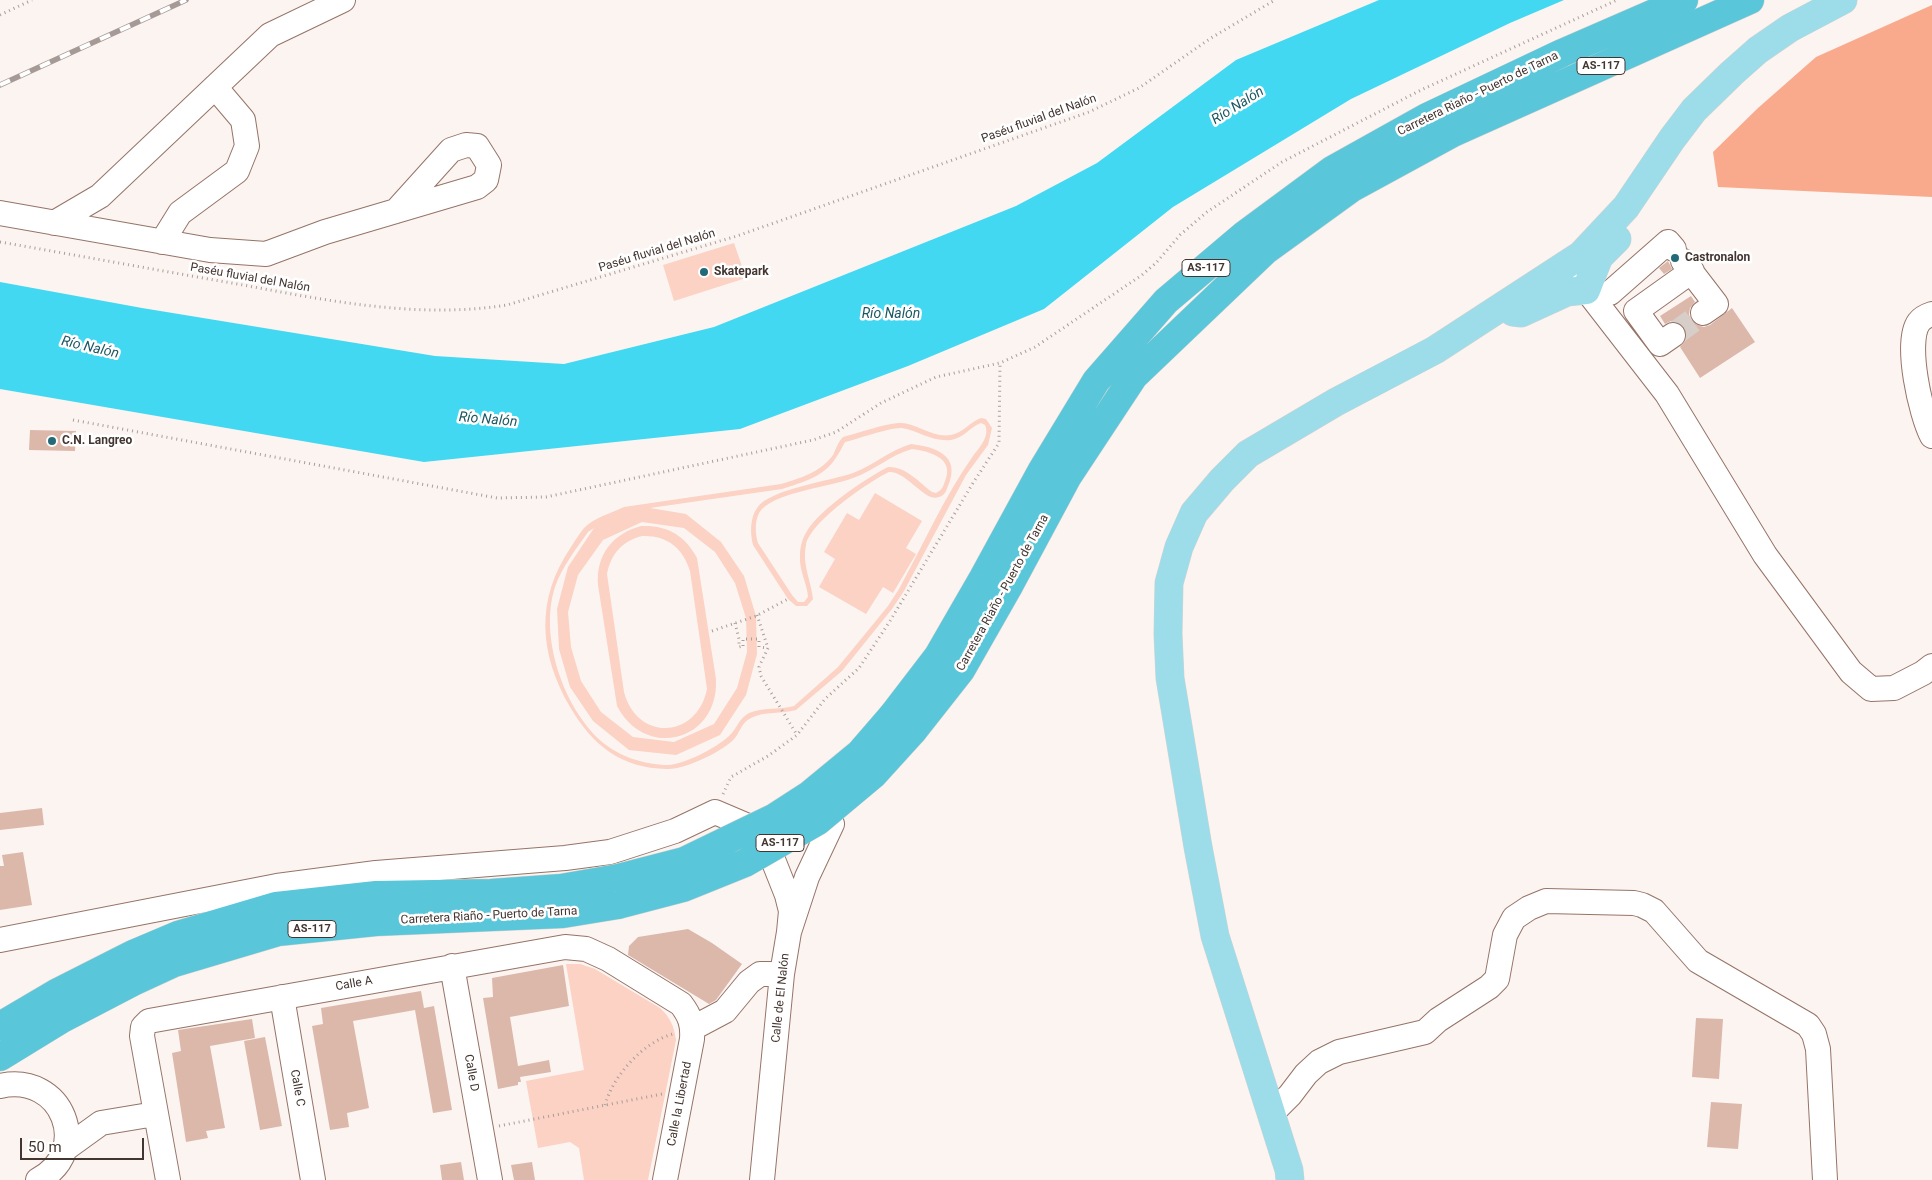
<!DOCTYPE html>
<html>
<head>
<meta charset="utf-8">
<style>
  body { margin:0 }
  #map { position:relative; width:1932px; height:1180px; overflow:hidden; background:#fcf4f1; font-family:Roboto,sans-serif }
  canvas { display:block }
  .scale { position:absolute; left:20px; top:1138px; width:124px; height:22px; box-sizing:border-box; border:2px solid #433530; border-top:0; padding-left:6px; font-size:15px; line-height:18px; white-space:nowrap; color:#433530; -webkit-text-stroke:4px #fff; paint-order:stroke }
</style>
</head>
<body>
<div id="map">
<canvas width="1932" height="1180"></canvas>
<div class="scale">50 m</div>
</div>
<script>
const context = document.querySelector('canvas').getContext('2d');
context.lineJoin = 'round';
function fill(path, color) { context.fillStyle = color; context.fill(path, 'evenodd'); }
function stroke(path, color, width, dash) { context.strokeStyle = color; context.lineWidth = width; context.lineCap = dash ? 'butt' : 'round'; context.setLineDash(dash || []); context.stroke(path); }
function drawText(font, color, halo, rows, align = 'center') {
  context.font = font + ' Roboto,sans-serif'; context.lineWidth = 5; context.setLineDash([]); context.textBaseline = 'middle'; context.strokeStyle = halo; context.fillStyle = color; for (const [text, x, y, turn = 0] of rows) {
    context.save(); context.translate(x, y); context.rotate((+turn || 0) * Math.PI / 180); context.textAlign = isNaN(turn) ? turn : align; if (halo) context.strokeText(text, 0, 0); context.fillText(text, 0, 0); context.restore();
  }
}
fill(new Path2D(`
  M 734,243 L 746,278 L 674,301 L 663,265 Z
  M 981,418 L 986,419 L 992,428 L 988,445 L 966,475 L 904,591 L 892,609 L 842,671 L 796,710 C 781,714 765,711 751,718 C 742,722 741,730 735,738 C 724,751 684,770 667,769 C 621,768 593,746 570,707 C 539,653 535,600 571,547 C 575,541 579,534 584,528 C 594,518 611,513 624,507 L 781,484 C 800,478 820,473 833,455 C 836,449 838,442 843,437 C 859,433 883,424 899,423 C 916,422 931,438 951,435 C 963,433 970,422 981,418 ZM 981,423 L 985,425 C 990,436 980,447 973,456 C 944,497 923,545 899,589 L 888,606 L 838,667 L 794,706 C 779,710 763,707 749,713 C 738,719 737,729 729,736 C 716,748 685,764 668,765 C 644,765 618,756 601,741 C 563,707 539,636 555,587 C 562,567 576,549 588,532 L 594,528 L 568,567 L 557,609 L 559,649 L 570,687 L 593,721 L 629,750 L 676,755 L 720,735 L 746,695 L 757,654 L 756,616 L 744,576 L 721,542 L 686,514 L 650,508 L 782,489 C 803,482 825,477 837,456 C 840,452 842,447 845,442 C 857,439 891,427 902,428 C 919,431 932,442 951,440 C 964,438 970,427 981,423 ZM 642,522 L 684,528 L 715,552 L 735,583 L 746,618 L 747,652 L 737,688 L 714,724 L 674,742 L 633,737 L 601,712 L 581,681 L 571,647 L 568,612 L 578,575 L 603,540 Z
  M 911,444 C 937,447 961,456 948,486 C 946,491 945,495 939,497 C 925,503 907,471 889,472 C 868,482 810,522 806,545 C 802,565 811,580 813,599 L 807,606 L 796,606 L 788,599 L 753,545 C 750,533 750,518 757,508 C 769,489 831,481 853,473 C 874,465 890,450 911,444 ZM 912,449 C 929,451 955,458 945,481 C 943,487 942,490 936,493 L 932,492 C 919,482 905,466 888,467 C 866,478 819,510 807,531 C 802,539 800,547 800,556 C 799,571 807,583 808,597 L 804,602 L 798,602 L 792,595 L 758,543 C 755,534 754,517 762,509 C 779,492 829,487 853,478 C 874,471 890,455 912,449 Z
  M 875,493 L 922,521 L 906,548 L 916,554 L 893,593 L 883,587 L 866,614 L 819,587 L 835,559 L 824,552 L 847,513 L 859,520 Z
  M 641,526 C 667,525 685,535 697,558 L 716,679 C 719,741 646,761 617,706 L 598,585 C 596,555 612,534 641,526 ZM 642,536 C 667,535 683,548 690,571 L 707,689 C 697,739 637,742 624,692 L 607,574 C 611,554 622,541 642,536 Z
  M 566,964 L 580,964 L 595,969 L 660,1008 C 670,1017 674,1026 676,1040 L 648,1180 L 584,1180 L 579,1148 L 570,1142 L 538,1148 L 526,1081 L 584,1070 Z`), '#fbd2c3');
fill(new Path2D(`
  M 1932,5 L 1932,197 L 1718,187 L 1713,152 L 1758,108 L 1816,57 Z`), '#f9aa8d');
fill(new Path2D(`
  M 1379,0 L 1564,0 L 1510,23 L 1351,99 L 1173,207 L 1044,309 L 908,366 L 740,429 L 424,462 L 0,389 L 0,282 L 142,308 L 435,356 L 564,364 L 714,327 L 1016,206 L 1097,163 L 1236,60 Z`), '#42d8f2');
fill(new Path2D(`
  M 1668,261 L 1672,269 L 1664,274 L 1659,268 Z
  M 1691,296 L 1695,302 L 1690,308 L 1689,315 L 1692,321 L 1697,325 L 1704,327 L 1710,325 L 1732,308 L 1755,342 L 1700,378 L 1680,347 L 1686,340 L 1687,333 L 1685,328 L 1678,322 L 1671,321 L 1665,324 L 1660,316 Z
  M 30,430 L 76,431 L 75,451 L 29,450 Z
  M 42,808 L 44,825 L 0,830 L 0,813 Z
  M 23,852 L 32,905 L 0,910 L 0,866 L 4,866 L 2,855 Z
  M 688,929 L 712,943 L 742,964 L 716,1000 L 709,1004 L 628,955 L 629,946 L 638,937 Z
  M 563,965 L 569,1006 L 510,1017 L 518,1066 L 549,1060 L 551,1072 L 520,1077 L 521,1082 L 518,1082 L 518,1085 L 498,1089 L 483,998 L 493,997 L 492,978 Z
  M 421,991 L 424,1008 L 434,1006 L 452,1110 L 433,1113 L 415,1010 L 353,1021 L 369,1108 L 347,1113 L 349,1127 L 330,1130 L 312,1026 L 323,1024 L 321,1008 Z
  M 1696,1018 L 1723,1019 L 1719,1079 L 1692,1077 Z
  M 252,1019 L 255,1038 L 210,1046 L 225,1128 L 206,1131 L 208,1138 L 186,1142 L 172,1053 L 181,1051 L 178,1030 Z
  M 265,1037 L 282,1126 L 260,1130 L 244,1041 Z
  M 1711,1102 L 1742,1104 L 1738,1149 L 1707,1147 Z
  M 461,1162 L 464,1180 L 442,1180 L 440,1165 Z
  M 532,1162 L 535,1180 L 514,1180 L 511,1165 Z`), '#dcb8ab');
stroke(new Path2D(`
  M 1673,335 L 1703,313`), '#d7ceca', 24, [24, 12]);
const minor = new Path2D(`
  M 0,213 L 210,250 L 266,254 L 325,232 L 477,187 L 486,180 L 489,165 L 477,146 L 466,145 L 451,150 L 396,211
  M 54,223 L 100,196 L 270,35 L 343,0
  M 162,242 L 180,213 L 237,171 L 247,146 L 243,120 L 215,87
  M 1683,261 L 1716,304 L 1703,313
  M 1567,265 L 1667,394 L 1765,555 L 1851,672 L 1871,689 L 1894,688 L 1923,673 L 1932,666
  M 1610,293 L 1668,242 L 1674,249
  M 1932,314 C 1929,315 1922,318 1919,322 C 1904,342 1921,415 1932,436
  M 1673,335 L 1660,344 L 1636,311 L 1692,271
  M 0,940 L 277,886 L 376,873 L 565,858 L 610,852 L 675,831 L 715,812 L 762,832 L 787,895 L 791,911 L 789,932
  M 452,966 L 490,1180
  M 282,997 L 313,1180
  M 693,1028 L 725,1011 L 749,982 L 760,974 L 782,974
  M 0,1086 C 63,1072 93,1151 38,1180
  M 1271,1114 L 1290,1095 L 1306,1074 L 1319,1062 L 1339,1052 L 1425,1032 L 1438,1020 L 1489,987 L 1497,979 L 1505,935 L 1514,918 L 1529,908 L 1546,901 L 1634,903 L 1642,905 L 1654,911 L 1698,961 L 1808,1025 L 1814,1034 L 1818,1049 L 1825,1180
  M 65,1149 L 101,1123 L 155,1114
  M 168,1180 L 142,1036 L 143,1027 L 149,1021 L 565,947 L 586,949 L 608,959 L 681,1004 C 690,1016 693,1024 692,1039 L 665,1180
  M 762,1180 L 782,974 L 789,932 L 807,877 L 832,824`);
const major = new Path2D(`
  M 1513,312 L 1521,313 L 1567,292 L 1586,290 L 1599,257 L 1617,239
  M 1290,1180 L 1289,1170 L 1215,936 L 1198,847 L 1170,678 L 1168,634 L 1169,583 L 1179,547 L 1194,513 L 1222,480 L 1248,454 L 1336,402 L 1435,350 L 1581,255 L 1626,207 L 1672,139 L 1694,110 L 1732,73 L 1758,50 L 1790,28 L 1843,0`);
const highway = new Path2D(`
  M 892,716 L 938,656 L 983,578 L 1042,470 L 1096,381 L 1166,301 L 1244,235 L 1332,170 L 1427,117 L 1562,53 L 1684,0
  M 913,731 L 961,670 L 1010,584 L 1068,476 L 1134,376 L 1265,251 L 1352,188 L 1453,133 L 1750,0
  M 0,1026 L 56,993 L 133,954 L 178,935 L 276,906 L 376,895 L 491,893 L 561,888 L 618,878
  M 0,1057 L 62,1019 L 135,981 L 174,963 L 278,932 L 376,922 L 563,914 L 618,905`);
stroke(minor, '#957467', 26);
stroke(major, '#d6d3d1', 29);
stroke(highway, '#d6d3d1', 29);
stroke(new Path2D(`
  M 0,15 L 32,0
  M 0,242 C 81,256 162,271 243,285 C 329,301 419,319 507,305 L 737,236 L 1089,112 L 1139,88 L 1211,38 L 1275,0
  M 73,420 L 497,498 L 546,497 L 813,440 L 836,432 L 881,403 L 936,377 L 1000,363 L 1035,347 L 1142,275 L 1156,263 L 1180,235 L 1207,212 L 1282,162 L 1421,90 L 1617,0
  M 757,615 L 768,648 L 759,667 L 761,676 L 797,735
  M 735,623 L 739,639 L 739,647 L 743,646
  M 712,631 L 756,616 L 788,599
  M 743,646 L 743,639 L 759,639 L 759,647 L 768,648
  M 723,794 L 731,777 L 768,756 L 797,735 L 825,699 L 859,668 L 890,621 L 973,483 L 999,443 L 1000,363
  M 605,1105 C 613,1076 643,1042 673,1034
  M 499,1126 L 662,1094`), '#a89e9a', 3, [1, 4]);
stroke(minor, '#fff', 24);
stroke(major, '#9cdde9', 28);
stroke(highway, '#5ac6da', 28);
const rail = new Path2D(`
  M 0,85 L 186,0`);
stroke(rail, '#a59a96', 5.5);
stroke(rail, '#fff', 4, [11]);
const highwayBridge = new Path2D(`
  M 618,878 L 684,861 L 775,817 L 809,795 L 860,753 L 892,716
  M 618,905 L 683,888 L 745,863 L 818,821 L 873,775 L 913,731`);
stroke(highwayBridge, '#d6d3d1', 29, []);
stroke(highwayBridge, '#5ac6da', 28);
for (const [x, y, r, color] of [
  [1675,258,5,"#226a77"],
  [704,272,5,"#226a77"],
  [52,441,5,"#226a77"]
]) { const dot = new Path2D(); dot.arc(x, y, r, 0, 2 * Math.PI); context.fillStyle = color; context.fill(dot); stroke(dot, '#fff', 2); }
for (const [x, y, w] of [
  [1601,66,48],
  [1206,268,48],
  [780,843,48],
  [312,929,48]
]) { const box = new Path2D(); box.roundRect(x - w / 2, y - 8.5, w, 17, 4); context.fillStyle = '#fff'; context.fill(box); stroke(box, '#433530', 1); }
drawText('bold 11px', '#433530', null, [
  ["AS-117",1601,66],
  ["AS-117",1206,268],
  ["AS-117",780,843],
  ["AS-117",312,929]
]);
drawText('12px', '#433530', '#fff', [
  ["Carretera Riaño - Puerto de Tarna",1478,94,-26],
  ["Paséu fluvial del Nalón",1039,119,-20],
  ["Paséu fluvial del Nalón",657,251,-17],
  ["Paséu fluvial del Nalón",250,278,10],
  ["Carretera Riaño - Puerto de Tarna",1003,593,-61],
  ["Carretera Riaño - Puerto de Tarna",489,916,-3],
  ["Calle A",354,984,-10],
  ["Calle de El Nalón",781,998,-84],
  ["Calle D",471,1073,80],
  ["Calle C",297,1088,80],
  ["Calle la Libertad",680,1104,-79]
]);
drawText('bold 12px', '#433530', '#fff', [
  ["Castronalon",1685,258],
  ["Skatepark",714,272],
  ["C.N. Langreo",62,441]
], 'left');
drawText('italic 14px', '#1b5762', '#fff', [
  ["Río Nalón",1238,106,-32],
  ["Río Nalón",891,314],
  ["Río Nalón",90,348,13],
  ["Río Nalón",488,420,5]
]);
</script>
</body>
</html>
